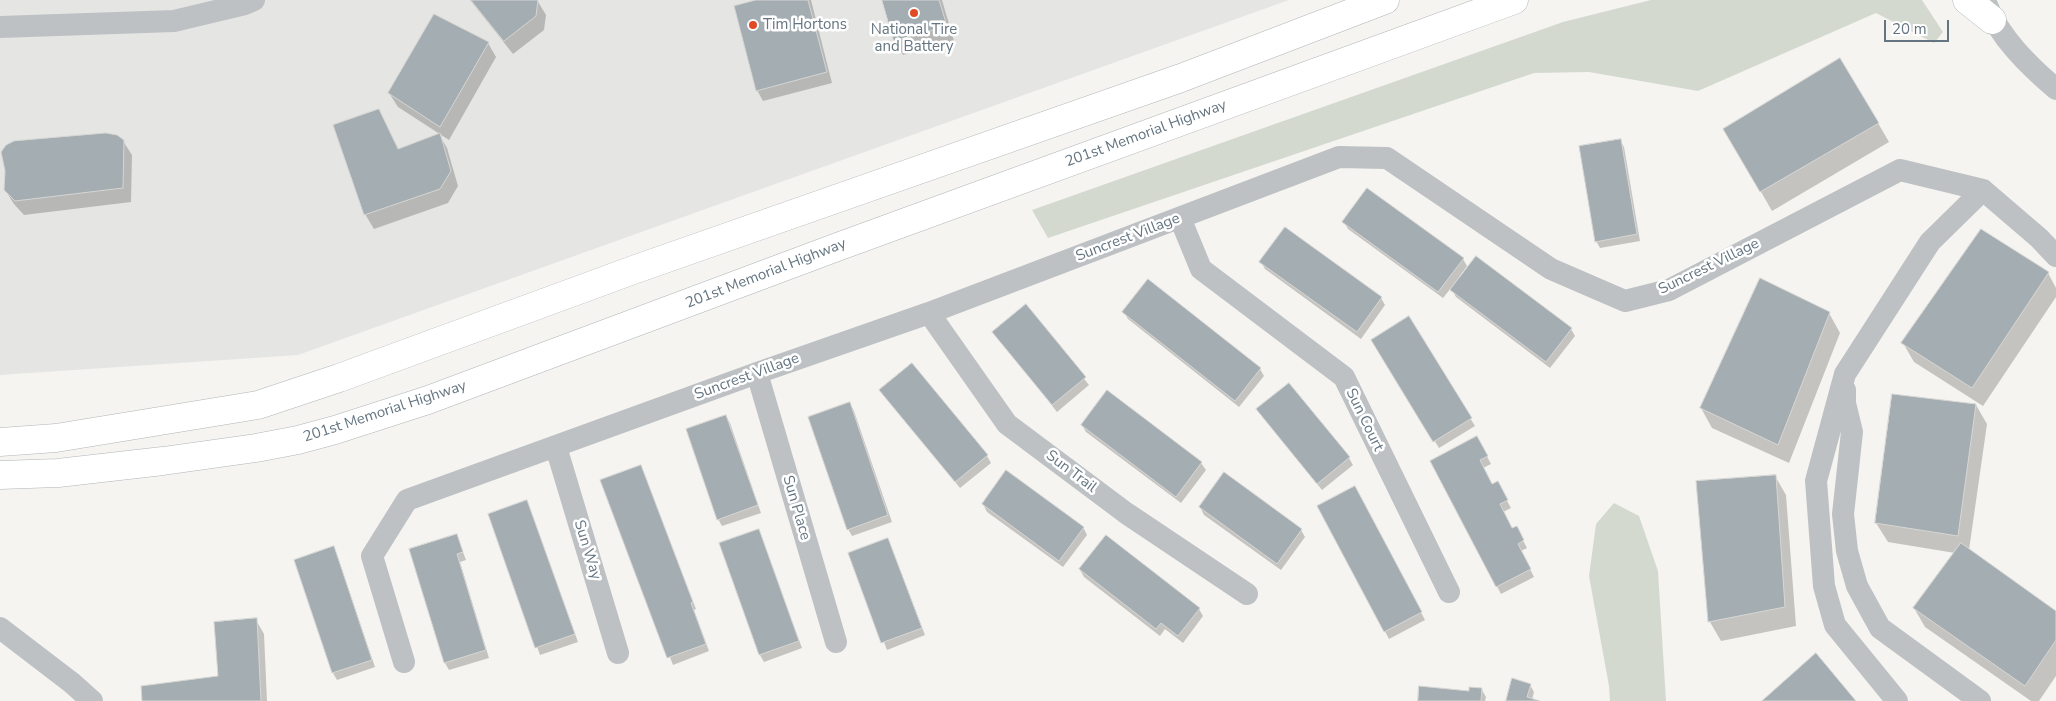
<!DOCTYPE html>
<html>
<head>
<meta charset="utf-8">
<style>
  body { margin:0 }
  #map { position:relative; width:2056px; height:701px; overflow:hidden; background:#f5f4f0; font-family:"Nunito Sans",sans-serif }
  canvas { display:block }
  .scale { position:absolute; left:1884px; top:20px; width:65px; height:22px; box-sizing:border-box; border:2px solid #647581; border-top:0; padding-left:6px; font-size:15px; line-height:18px; white-space:nowrap; color:#647581; -webkit-text-stroke:4px #fff; paint-order:stroke }
</style>
</head>
<body>
<div id="map">
<canvas width="2056" height="701"></canvas>
<div class="scale">20 m</div>
</div>
<script>
const context = document.querySelector('canvas').getContext('2d');
context.lineJoin = 'round';
function fill(path, color) { context.fillStyle = color; context.fill(path, 'evenodd'); }
function stroke(path, color, width, dash) { context.strokeStyle = color; context.lineWidth = width; context.lineCap = dash ? 'butt' : 'round'; context.setLineDash(dash || []); context.stroke(path); }
function drawText(font, color, halo, rows, align = 'center') {
  context.font = font + ' "Nunito Sans",sans-serif'; context.lineWidth = 5; context.setLineDash([]); context.textBaseline = 'middle'; context.strokeStyle = halo; context.fillStyle = color; for (const [text, x, y, turn = 0] of rows) {
    context.save(); context.translate(x, y); context.rotate((+turn || 0) * Math.PI / 180); context.textAlign = isNaN(turn) ? turn : align; if (halo) context.strokeText(text, 0, 0); context.fillText(text, 0, 0); context.restore();
  }
}
fill(new Path2D(`
  M 0,0 L 1289,0 L 298,355 L 0,375 Z`), '#e5e6e4');
fill(new Path2D(`
  M 1651,0 L 1922,0 L 1943,32 L 1934,43 L 1876,13 L 1698,91 L 1589,72 L 1534,73 L 1048,238 L 1032,210 L 1563,22 Z
  M 1614,503 L 1639,516 L 1658,571 L 1666,701 L 1610,701 L 1609,686 L 1589,576 L 1596,524 Z`), '#d4d9d0');
fill(new Path2D(`
  M 470,0 L 537,0 L 546,15 L 544,30 L 513,54 Z
  M 761,0 L 811,0 L 832,83 L 763,101 L 757,90 Z
  M 883,0 L 942,0 L 954,41 L 903,55 L 895,41 Z
  M 488,43 L 496,57 L 449,140 L 398,107 L 389,93 Z
  M 379,110 L 399,150 L 439,134 L 447,148 L 458,186 L 448,203 L 374,229 L 365,214 Z
  M 1878,123 L 1889,142 L 1772,211 L 1725,129 Z
  M 1620,140 L 1624,147 L 1640,241 L 1600,248 L 1596,241 Z
  M 123,141 L 132,155 L 131,202 L 24,215 L 14,204 L 5,190 Z
  M 1344,222 L 1463,259 L 1467,266 L 1459,277 L 1461,278 L 1571,329 L 1575,336 L 1550,368 L 1456,297 L 1451,288 L 1443,298 L 1348,229 Z
  M 1261,262 L 1381,298 L 1385,305 L 1361,339 L 1265,269 Z
  M 2048,273 L 2056,288 L 2056,297 L 1983,406 L 1914,362 L 1903,343 Z
  M 1026,305 L 1089,385 L 1057,412 L 994,332 Z
  M 1124,312 L 1260,369 L 1264,376 L 1239,407 L 1128,319 Z
  M 1829,313 L 1840,333 L 1789,463 L 1712,428 L 1701,408 Z
  M 1408,318 L 1475,426 L 1439,448 L 1372,340 Z
  M 881,390 L 987,456 L 991,463 L 960,488 Z
  M 1107,392 L 1201,463 L 1206,470 L 1181,503 L 1086,432 L 1082,425 Z
  M 850,403 L 854,411 L 892,522 L 852,536 L 848,529 Z
  M 1976,405 L 1987,424 L 1969,550 L 2056,613 L 2056,676 L 2039,701 L 2031,701 L 1925,627 L 1914,608 L 1955,553 L 1888,542 L 1876,523 Z
  M 1258,410 L 1349,458 L 1353,465 L 1322,490 Z
  M 726,416 L 730,423 L 761,513 L 722,526 L 718,519 Z
  M 1481,445 L 1491,464 L 1483,468 L 1492,485 L 1497,483 L 1511,508 L 1503,512 L 1512,529 L 1516,527 L 1527,548 L 1521,551 L 1534,577 L 1501,594 L 1432,461 Z
  M 640,466 L 696,609 L 694,610 L 709,651 L 673,665 L 602,481 Z
  M 1775,476 L 1786,495 L 1796,626 L 1721,641 L 1710,622 L 1697,482 Z
  M 1359,495 L 1425,620 L 1389,639 L 1319,507 Z
  M 527,501 L 578,642 L 540,655 L 489,515 Z
  M 983,504 L 1083,527 L 1087,535 L 1063,567 L 987,512 Z
  M 1200,507 L 1301,530 L 1305,537 L 1281,570 L 1204,515 Z
  M 758,530 L 802,648 L 764,662 L 760,655 Z
  M 457,536 L 466,560 L 460,562 L 489,658 L 449,670 L 445,663 Z
  M 888,539 L 925,635 L 887,650 L 850,554 Z
  M 333,548 L 337,555 L 375,667 L 337,680 L 333,673 L 296,560 Z
  M 1080,570 L 1199,609 L 1203,616 L 1183,643 L 1165,629 L 1160,636 L 1084,577 Z
  M 256,620 L 264,634 L 267,701 L 143,701 L 219,677 Z
  M 1530,685 L 1534,692 L 1532,700 L 1535,701 L 1508,701 Z
  M 1482,690 L 1486,697 L 1485,701 L 1419,701 Z`), '#0003');
const building = new Path2D(`
  M 471,0 L 538,0 L 536,16 L 504,41 Z
  M 756,0 L 808,0 L 827,72 L 756,91 L 734,6 Z
  M 882,0 L 939,0 L 947,26 L 894,41 Z
  M 434,14 L 489,42 L 440,127 L 388,93 Z
  M 1840,58 L 1879,123 L 1760,192 L 1723,129 Z
  M 379,109 L 398,149 L 440,133 L 451,171 L 440,189 L 364,215 L 333,125 Z
  M 106,133 L 117,135 L 124,140 L 123,188 L 15,201 L 4,190 L 5,171 L 1,152 L 6,145 L 14,141 Z
  M 1621,139 L 1637,234 L 1595,242 L 1579,146 Z
  M 1367,188 L 1464,258 L 1438,292 L 1342,222 Z
  M 1285,227 L 1382,297 L 1357,332 L 1259,262 Z
  M 1981,229 L 2049,272 L 1972,388 L 1901,343 Z
  M 1476,256 L 1572,328 L 1546,362 L 1450,290 Z
  M 1760,278 L 1830,312 L 1778,445 L 1700,408 Z
  M 1148,279 L 1261,368 L 1235,401 L 1122,312 Z
  M 1026,304 L 1086,377 L 1052,405 L 992,332 Z
  M 1409,316 L 1472,418 L 1433,442 L 1371,340 Z
  M 912,363 L 988,455 L 955,482 L 879,390 Z
  M 1289,383 L 1350,457 L 1317,484 L 1256,409 Z
  M 1107,390 L 1202,462 L 1176,497 L 1081,425 Z
  M 1892,394 L 1976,404 L 1958,536 L 1875,523 Z
  M 850,402 L 888,515 L 847,530 L 808,417 Z
  M 726,415 L 758,505 L 717,520 L 686,429 Z
  M 1477,436 L 1488,456 L 1480,460 L 1492,484 L 1498,481 L 1508,500 L 1500,504 L 1512,528 L 1517,526 L 1524,540 L 1518,544 L 1531,569 L 1496,587 L 1430,461 Z
  M 641,465 L 693,602 L 691,603 L 706,644 L 667,658 L 600,480 Z
  M 1006,470 L 1084,527 L 1059,561 L 982,504 Z
  M 1224,472 L 1302,529 L 1277,564 L 1199,507 Z
  M 1776,475 L 1785,607 L 1708,622 L 1696,481 Z
  M 1355,486 L 1422,612 L 1384,632 L 1317,506 Z
  M 527,500 L 575,634 L 535,648 L 488,514 Z
  M 759,529 L 799,641 L 759,655 L 719,543 Z
  M 457,534 L 463,552 L 457,554 L 486,650 L 444,663 L 409,549 Z
  M 1106,535 L 1200,608 L 1178,636 L 1161,623 L 1156,629 L 1079,569 Z
  M 888,538 L 922,628 L 881,643 L 848,553 Z
  M 1961,543 L 2056,611 L 2056,640 L 2025,686 L 1913,608 Z
  M 334,546 L 372,660 L 332,673 L 294,560 Z
  M 257,618 L 261,701 L 142,701 L 141,686 L 218,676 L 214,622 Z
  M 1816,653 L 1856,701 L 1762,701 Z
  M 1512,678 L 1531,684 L 1527,697 L 1540,701 L 1506,701 Z
  M 1419,686 L 1469,691 L 1469,687 L 1482,688 L 1481,701 L 1418,701 Z`);
fill(building, '#a4adb2');
stroke(building, '#d6d6d3', 1);
const major = new Path2D(`
  M 1967,0 L 1992,20
  M 0,442 L 56,438 L 258,405 L 339,378 L 636,269 L 1181,78 L 1385,0
  M 0,475 L 58,473 L 163,461 L 256,448 L 298,440 L 335,430 L 428,400 L 840,246 L 1514,0`);
stroke(major, '#b0b5b8', 29);
stroke(new Path2D(`
  M 1986,3 C 1999,37 2029,66 2056,89
  M 0,27 L 174,21 L 245,4 L 254,0
  M 1180,218 L 1201,269 L 1344,377 L 1449,592
  M 929,313 L 1007,424 L 1126,513 L 1247,594
  M 757,373 L 836,642
  M 1845,390 L 1845,403 L 1852,432 L 1843,514 L 1847,551 L 1857,586 L 1880,628 L 1980,701
  M 556,447 L 618,653
  M 0,628 L 72,683 L 92,701
  M 404,662 L 372,556 L 407,500 L 757,373 L 929,313 L 1339,157 L 1387,158 L 1551,269 L 1625,301 L 1669,290 L 1900,170 L 1983,190 L 2039,238 L 2056,256
  M 1897,701 L 1835,625 L 1824,586 L 1816,481 L 1845,374 L 1930,242 L 1983,190`), '#bdc1c4', 22);
stroke(major, '#fff', 28);
for (const [x, y, r, color] of [
  [914,13,5,"#e14a24"],
  [753,25,5,"#e14a24"]
]) { const dot = new Path2D(); dot.arc(x, y, r, 0, 2 * Math.PI); context.fillStyle = color; context.fill(dot); stroke(dot, '#fff', 2); }
drawText('15px', '#647581', '#fff', [
  ["Tim Hortons",763,25],
  ["National Tire",914,30,"center"],
  ["and Battery",914,47,"center"]
], 'left');
drawText('15px', '#647581', '#fff', [
  ["201st Memorial Highway",1146,134,-20],
  ["Suncrest Village",1128,238,-21],
  ["Suncrest Village",1709,267,-26],
  ["201st Memorial Highway",766,274,-21],
  ["Suncrest Village",747,377,-20],
  ["201st Memorial Highway",385,412,-18],
  ["Sun Court",1364,420,64],
  ["Sun Trail",1071,472,37],
  ["Sun Place",796,508,74],
  ["Sun Way",587,550,73]
]);
</script>
</body>
</html>
